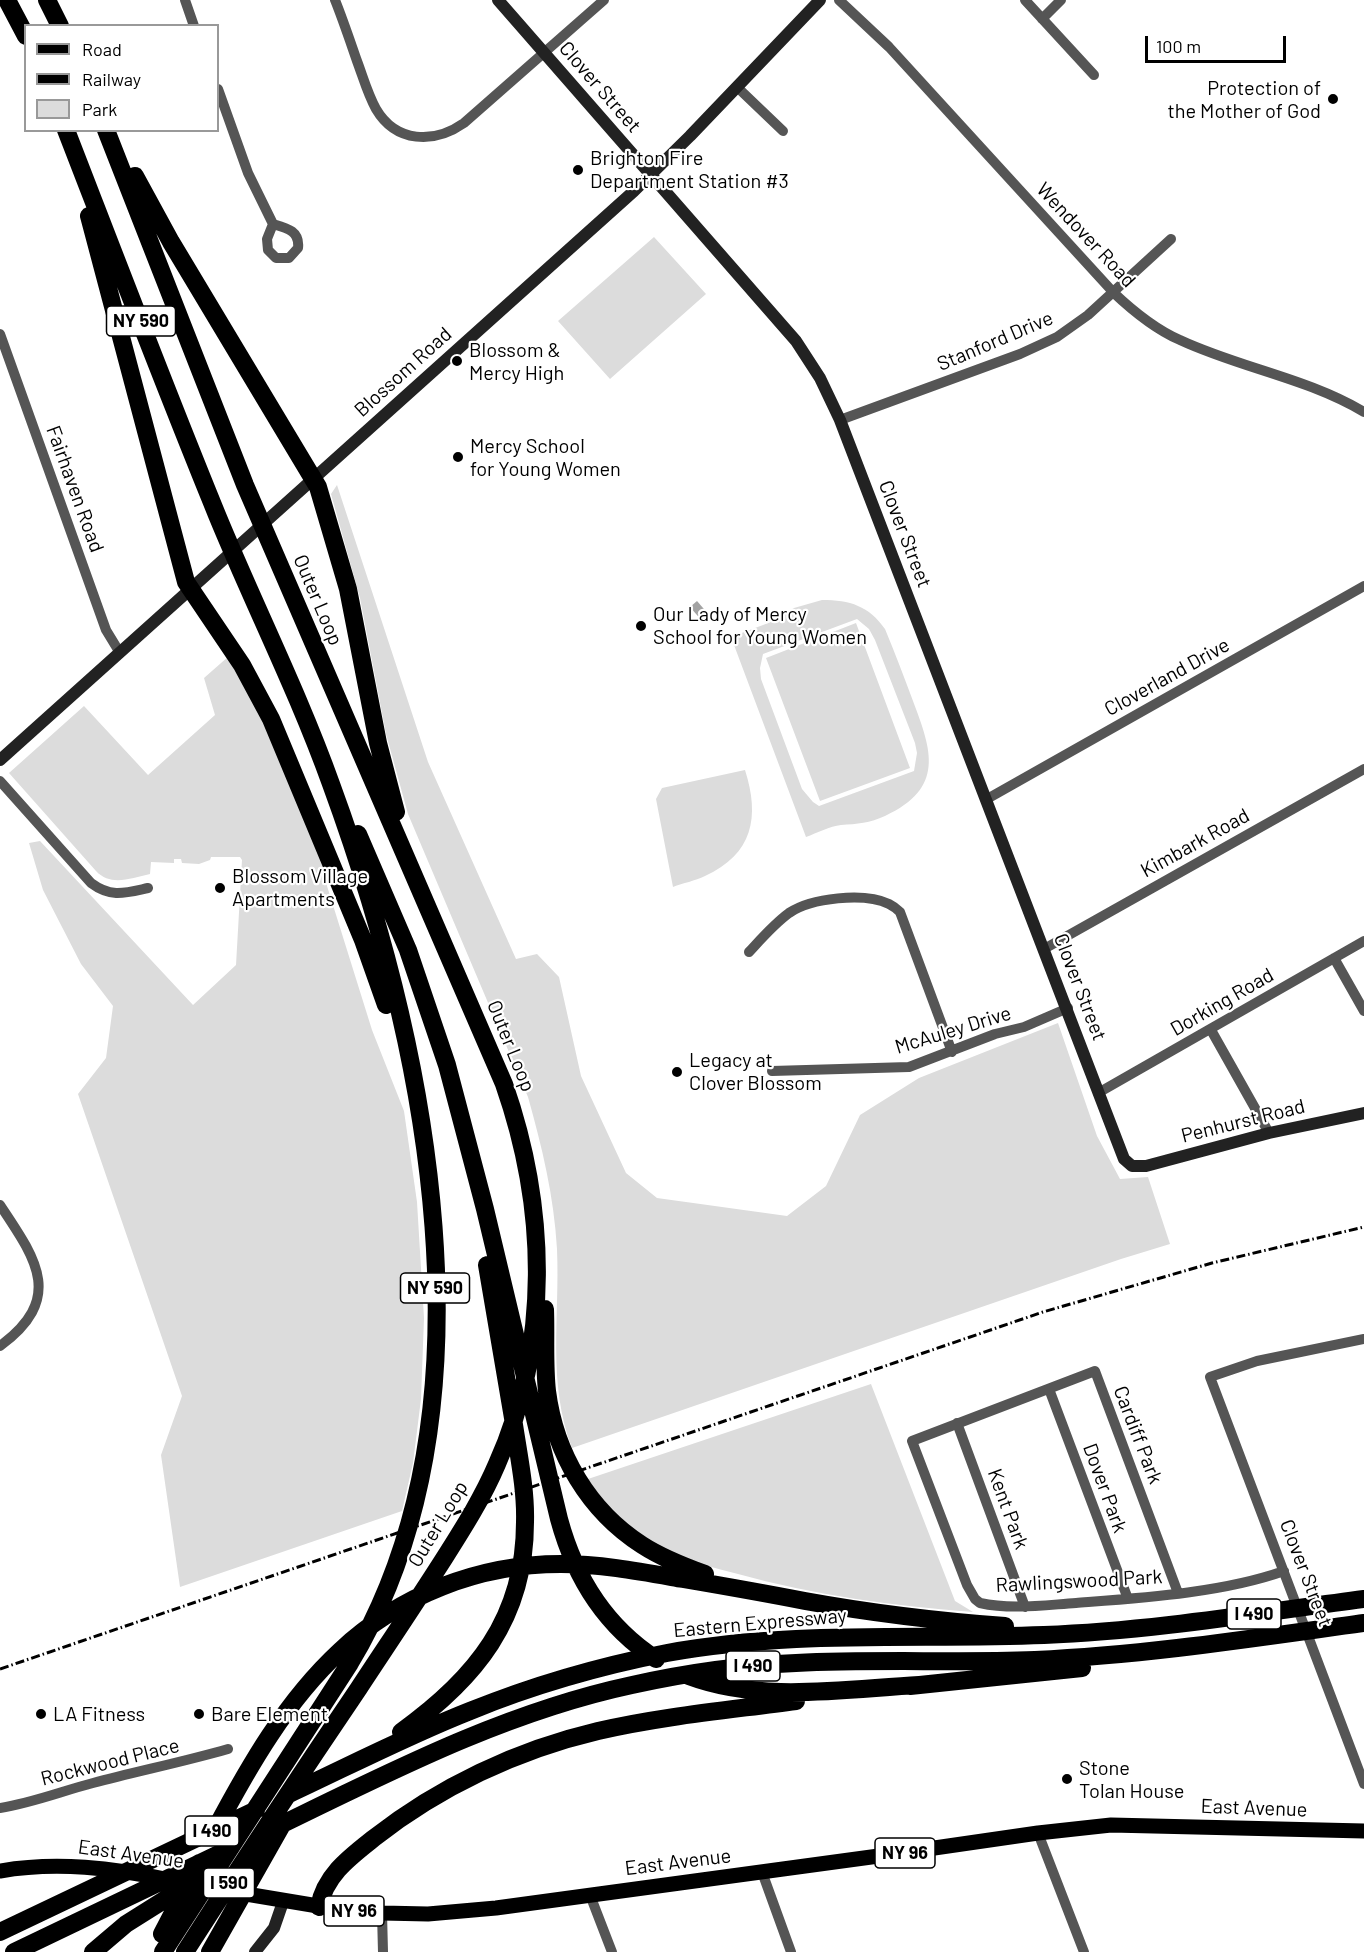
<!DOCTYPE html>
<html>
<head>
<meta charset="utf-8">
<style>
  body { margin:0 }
  #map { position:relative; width:1364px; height:1952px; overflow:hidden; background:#fff; font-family:Barlow,sans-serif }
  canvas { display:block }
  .legend { position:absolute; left:24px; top:24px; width:195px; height:108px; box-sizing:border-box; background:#fff; border:2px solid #999; margin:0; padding:8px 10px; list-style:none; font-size:18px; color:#000 }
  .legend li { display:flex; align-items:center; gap:12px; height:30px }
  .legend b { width:30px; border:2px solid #999 }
  .scale { position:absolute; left:1145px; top:36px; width:141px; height:27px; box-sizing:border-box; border:3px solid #000; border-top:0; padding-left:8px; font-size:18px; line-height:21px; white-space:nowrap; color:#000; -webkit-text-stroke:4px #fff; paint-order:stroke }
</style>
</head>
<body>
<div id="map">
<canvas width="1364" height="1952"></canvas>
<ul class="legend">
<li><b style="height:8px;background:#000"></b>Road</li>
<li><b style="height:8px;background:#000"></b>Railway</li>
<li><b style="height:16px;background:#dcdcdc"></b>Park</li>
</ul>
<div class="scale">100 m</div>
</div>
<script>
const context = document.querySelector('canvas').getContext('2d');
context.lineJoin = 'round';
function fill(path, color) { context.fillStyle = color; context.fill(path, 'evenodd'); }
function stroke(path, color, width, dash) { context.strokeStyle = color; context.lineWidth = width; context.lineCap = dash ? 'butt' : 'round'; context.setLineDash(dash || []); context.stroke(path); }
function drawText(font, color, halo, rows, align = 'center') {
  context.font = font + ' Barlow,sans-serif'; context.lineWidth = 4.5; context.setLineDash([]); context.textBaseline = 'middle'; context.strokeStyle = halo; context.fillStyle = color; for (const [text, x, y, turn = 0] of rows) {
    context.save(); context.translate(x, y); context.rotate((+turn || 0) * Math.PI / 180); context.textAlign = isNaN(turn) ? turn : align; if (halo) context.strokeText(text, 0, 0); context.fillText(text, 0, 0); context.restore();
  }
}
fill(new Path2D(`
  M 654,237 L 706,294 L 610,379 L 558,321 Z
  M 337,485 L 428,762 L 516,959 L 537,954 L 559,977 L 581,1076 L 626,1173 L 657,1198 L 787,1216 L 826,1186 L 860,1115 L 919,1078 L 1058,1023 L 1097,1136 L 1120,1179 L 1148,1177 L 1170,1244 L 1121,1259 L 572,1448 C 547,1382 560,1318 557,1249 C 554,1196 542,1147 528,1097 L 408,814 L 386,734 L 360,598 L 331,494 Z
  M 822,600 C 850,600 869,606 885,629 C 895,653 904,677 913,701 C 932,751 945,788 885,816 C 870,823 857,824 841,825 C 830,826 817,833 806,837 L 731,637 L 771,622 L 794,608 ZM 857,619 L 869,629 L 875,640 L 915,743 L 917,753 L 914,771 L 819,806 L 813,802 L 802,789 L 761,679 L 760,668 L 763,654 Z
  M 856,623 L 910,768 L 820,801 L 766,658 Z
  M 229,656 L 245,680 L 321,852 L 327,886 L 372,1030 L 404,1111 L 417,1202 L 424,1318 L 421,1399 L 413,1463 L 402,1511 L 180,1587 L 161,1455 L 182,1396 L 78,1094 L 106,1058 L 113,1006 L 81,964 L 43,890 L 29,843 L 40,841 L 193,1005 L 236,965 L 242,860 L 240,857 L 211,857 L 210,860 L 199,864 L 182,863 L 181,859 L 174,859 L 174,863 L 151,862 L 150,874 C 131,878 111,887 96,871 L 9,773 L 84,706 L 148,775 L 215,715 L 204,678 Z
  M 745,770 C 760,817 753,854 705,876 C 695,881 683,883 673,887 L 656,799 L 662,788 Z
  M 871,1384 L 955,1601 L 973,1612 C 894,1606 814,1595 738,1574 C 715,1568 690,1562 669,1551 C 636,1535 607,1510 588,1479 Z`), '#dcdcdc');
fill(new Path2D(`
  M 697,601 L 710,616 L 703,622 L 690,607 Z`), '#a3a3a3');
stroke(new Path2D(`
  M 185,0 L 194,26
  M 335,0 C 343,20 350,41 357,61 C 363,77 368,95 376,109 C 396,143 434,144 464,123 L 604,0
  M 839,0 L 889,47 L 1113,292 C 1133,311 1155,329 1180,340 C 1240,368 1307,378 1364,412
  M 1025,0 L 1094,75
  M 1042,19 L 1061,0
  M 737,87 L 783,131
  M 218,89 L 248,173 L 273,224
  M 273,224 C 287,228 300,231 298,248 L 289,258 L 276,258 L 268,250 L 267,239 Z
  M 0,334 L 106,630 L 120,653
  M 840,420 L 1020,354 L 1057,337 L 1088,315 L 1171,239
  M 0,781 L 91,883 C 111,898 125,893 148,888
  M 987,799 L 1364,586
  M 1044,949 L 1364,769
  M 749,952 C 762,938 774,924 789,913 C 811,898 864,892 889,904 C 893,906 897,909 900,912 L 952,1052
  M 1334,958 L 1364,1011
  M 1211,1030 L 1269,1133
  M 772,1071 L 909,1067 L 995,1034 L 1024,1027 L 1068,1008
  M 1098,1093 L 1364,941
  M 0,1205 C 36,1259 65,1298 0,1346
  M 1364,1339 L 1257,1361 L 1210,1377 L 1364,1784
  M 1049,1389 L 1128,1599
  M 957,1423 L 1025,1607
  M 1178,1593 L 1095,1371 L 912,1441 L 967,1585 L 975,1599 L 980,1603 C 1011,1610 1045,1605 1076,1603 C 1141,1598 1222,1593 1284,1571
  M 0,1808 C 32,1803 62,1791 93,1783 C 138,1771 183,1762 228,1749
  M 1038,1833 L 1084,1952
  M 762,1872 L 791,1952
  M 590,1895 L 612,1952
  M 382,1913 L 383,1952`), '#555', 10);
stroke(new Path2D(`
  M 498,0 L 796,341 L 820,378 L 840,420 L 1124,1159 L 1132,1166 L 1146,1166 L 1269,1133 L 1364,1113
  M 0,760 L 634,191 L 690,136 L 820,0
  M 255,1952 L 274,1928 L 283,1902`), '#222', 12);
stroke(new Path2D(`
  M 0,1871 C 57,1861 113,1868 170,1880
  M 234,1892 L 342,1910 L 382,1913 L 428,1914 L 496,1908 L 886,1855 L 1038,1833 L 1111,1825 L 1364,1831`), '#000', 15);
stroke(new Path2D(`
  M 7,0 L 26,36
  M 47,0 L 60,26
  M 66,130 C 116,259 165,388 217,515 C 254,605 298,692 331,784 C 427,1046 502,1409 350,1663 L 163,1952
  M 106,130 L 245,485 L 504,1084 C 547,1207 551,1343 497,1464 C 483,1497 464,1527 445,1557 C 417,1601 388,1644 359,1688 C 300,1775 242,1863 185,1952
  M 135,176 L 171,242 L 318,487 L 348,589 L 378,743 L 396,812
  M 89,216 L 186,582 L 242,665 L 271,719 L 363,940 L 386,1005
  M 358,834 L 408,950 L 447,1065 L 485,1209 L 559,1519 C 575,1578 605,1626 656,1659
  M 545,1309 C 546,1336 544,1364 547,1391 C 555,1454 589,1511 642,1545 C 662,1558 683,1566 705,1574
  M 689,1676 C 761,1703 844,1689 919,1685
  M 910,1686 L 1082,1668
  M 401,1732 C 475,1679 525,1619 525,1522 C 526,1488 518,1453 513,1418 C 504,1367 496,1316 487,1265
  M 289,1794 C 349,1766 409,1735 470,1711 C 534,1685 600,1666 667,1653 C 792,1630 918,1640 1044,1635 C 1151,1631 1258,1613 1364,1599
  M 215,1830 C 249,1766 286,1701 340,1651 C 400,1595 479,1564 561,1564 C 602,1564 643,1572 683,1579 C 724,1586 764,1593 805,1601 C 871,1613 938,1621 1005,1626
  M 262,1834 C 382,1776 501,1713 632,1685 C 686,1673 740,1665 796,1663 C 875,1659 955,1663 1035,1660 C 1146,1655 1255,1638 1364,1623
  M 319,1907 C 325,1875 350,1857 374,1838 C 439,1787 517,1750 598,1731 C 663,1716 730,1710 796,1701
  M 0,1932 L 256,1810
  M 162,1934 L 199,1863
  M 14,1952 L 229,1849
  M 93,1952 L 126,1924 L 188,1885
  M 210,1952 L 283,1823`), '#000', 18);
stroke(new Path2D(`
  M 0,1669 L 1043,1312 L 1212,1263 L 1364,1227`), '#000', 3, [9, 3, 1.5, 3]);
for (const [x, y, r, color] of [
  [1333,99,6,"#000"],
  [578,170,6,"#000"],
  [457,361,6,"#000"],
  [458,457,6,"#000"],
  [641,626,6,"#000"],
  [220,888,6,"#000"],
  [677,1072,6,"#000"],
  [41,1714,6,"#000"],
  [199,1714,6,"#000"],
  [1067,1779,6,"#000"]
]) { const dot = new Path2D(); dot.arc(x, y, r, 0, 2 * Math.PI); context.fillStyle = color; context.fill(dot); stroke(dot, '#fff', 2); }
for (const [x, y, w] of [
  [141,321,69],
  [435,1288,69],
  [1254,1614,54],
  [753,1666,54],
  [212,1831,54],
  [905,1853,60],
  [229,1883,51],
  [354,1911,60]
]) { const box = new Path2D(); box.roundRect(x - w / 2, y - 15, w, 30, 4.5); context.fillStyle = '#fff'; context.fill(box); stroke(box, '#000', 1.5); }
drawText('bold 18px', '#000', null, [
  ["NY 590",141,321],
  ["NY 590",435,1288],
  ["I 490",1254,1614],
  ["I 490",753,1666],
  ["I 490",212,1831],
  ["NY 96",905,1853],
  ["I 590",229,1883],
  ["NY 96",354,1911]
]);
drawText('20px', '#000', '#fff', [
  ["Clover Street",600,87,49],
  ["Wendover Road",1086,235,47],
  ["Stanford Drive",995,341,-23],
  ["Blossom Road",403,372,-42],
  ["Fairhaven Road",75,489,70],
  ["Clover Street",905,534,69],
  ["Outer Loop",318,600,67],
  ["Cloverland Drive",1167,677,-29],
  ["Kimbark Road",1195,843,-29],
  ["Clover Street",1080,987,69],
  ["Dorking Road",1222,1002,-30],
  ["McAuley Drive",953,1030,-17],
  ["Outer Loop",511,1046,68],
  ["Penhurst Road",1243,1121,-14],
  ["Cardiff Park",1138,1435,69],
  ["Dover Park",1105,1488,70],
  ["Kent Park",1008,1509,70],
  ["Outer Loop",438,1524,-59],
  ["Clover Street",1306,1573,69],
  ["Rawlingswood Park",1079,1581,-3],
  ["Eastern Expressway",760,1623,-5],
  ["Rockwood Place",110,1762,-14],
  ["East Avenue",1254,1808,2],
  ["East Avenue",131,1854,8],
  ["East Avenue",678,1862,-7]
]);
drawText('20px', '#000', '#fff', [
  ["Protection of",1321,88,"right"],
  ["the Mother of God",1321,111,"right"],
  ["Brighton Fire",590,158],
  ["Department Station #3",590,181],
  ["Blossom &",469,350],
  ["Mercy High",469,373],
  ["Mercy School",470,446],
  ["for Young Women",470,469],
  ["Our Lady of Mercy",653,614],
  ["School for Young Women",653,637],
  ["Blossom Village",232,876],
  ["Apartments",232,899],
  ["Legacy at",689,1060],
  ["Clover Blossom",689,1083],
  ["LA Fitness",53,1714],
  ["Bare Element",211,1714],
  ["Stone",1079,1768],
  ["Tolan House",1079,1791]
], 'left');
</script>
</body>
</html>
